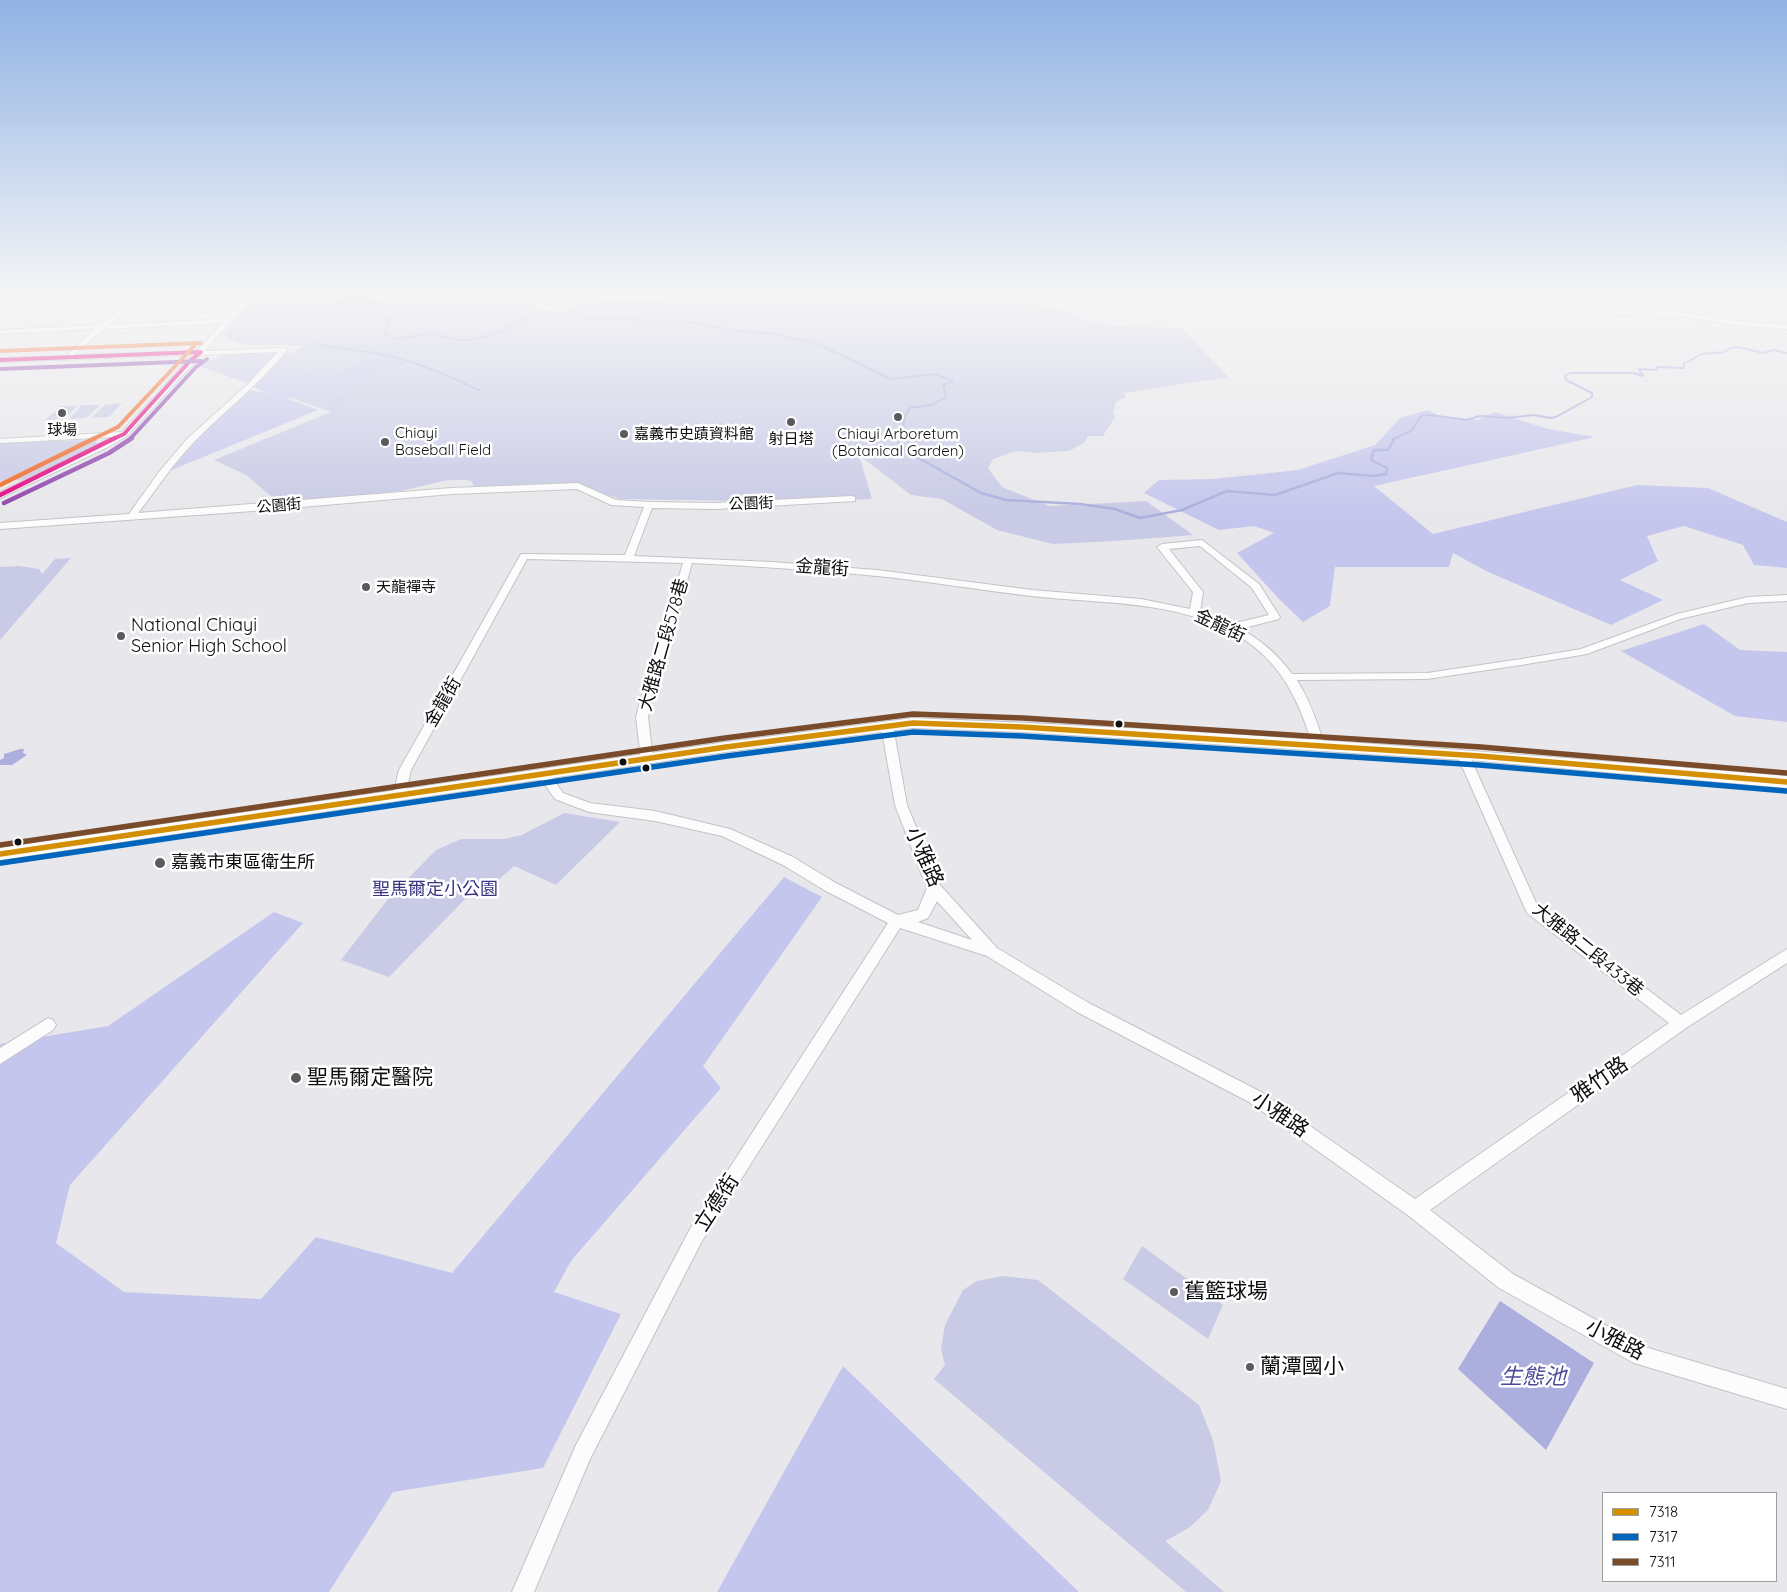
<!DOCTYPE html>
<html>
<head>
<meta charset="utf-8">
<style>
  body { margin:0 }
  #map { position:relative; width:1787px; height:1592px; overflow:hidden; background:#e8e8ec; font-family:Quicksand,sans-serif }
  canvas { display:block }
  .legend { position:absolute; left:1602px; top:1492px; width:175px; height:90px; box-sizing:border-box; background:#fff; border:1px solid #9e9f9f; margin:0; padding:6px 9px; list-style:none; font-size:15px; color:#0d0e10 }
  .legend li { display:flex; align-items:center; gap:10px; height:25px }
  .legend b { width:25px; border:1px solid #9e9f9f }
</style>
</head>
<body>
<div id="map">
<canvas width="1787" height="1592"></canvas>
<ul class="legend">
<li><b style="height:6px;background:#d48f02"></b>7318</li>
<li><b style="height:6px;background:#0065bd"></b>7317</li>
<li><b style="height:6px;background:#7a4b2a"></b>7311</li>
</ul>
</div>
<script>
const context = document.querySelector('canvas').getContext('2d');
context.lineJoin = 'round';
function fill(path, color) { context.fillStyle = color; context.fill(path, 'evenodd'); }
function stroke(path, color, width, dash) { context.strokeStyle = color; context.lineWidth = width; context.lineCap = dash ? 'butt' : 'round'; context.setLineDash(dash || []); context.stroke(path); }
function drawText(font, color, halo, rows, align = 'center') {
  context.font = font + ' Quicksand,"Noto Sans TC",sans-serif'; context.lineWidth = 5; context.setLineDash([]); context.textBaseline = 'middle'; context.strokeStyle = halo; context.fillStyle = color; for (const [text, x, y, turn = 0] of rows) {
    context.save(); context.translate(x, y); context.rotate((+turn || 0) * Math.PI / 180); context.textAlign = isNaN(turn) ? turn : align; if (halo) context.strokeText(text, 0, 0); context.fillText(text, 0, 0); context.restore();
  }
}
fill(new Path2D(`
  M 269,293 L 526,293 L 537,310 L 566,312 L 577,302 L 660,301 L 671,296 L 807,293 L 1047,293 L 1037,299 L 1039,306 L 1070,311 L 1087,321 L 1112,326 L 1182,328 L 1228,377 L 1124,393 L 1126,397 L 1116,402 L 1113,413 L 1115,417 L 1103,436 L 1088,436 L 1084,443 L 1069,451 L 1036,453 L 1016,451 L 993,459 L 988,468 L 1002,487 L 1049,506 L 1146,501 L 1193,535 L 1115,541 L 1053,544 L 997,530 L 942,499 L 911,495 L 859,455 L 872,499 L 806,502 L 620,499 L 577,485 L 475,488 L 471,481 C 448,476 423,487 400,491 C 352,497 305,500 257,503 L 272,497 L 246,475 L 214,460 L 331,412 L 201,367 L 200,364 L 229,354 L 293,353 L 303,345 L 243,345 L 223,335 L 256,297 Z
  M 122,403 L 109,417 L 91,418 L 105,405 Z
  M 82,405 L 100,405 L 86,418 L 69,419 Z
  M 61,406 L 78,406 L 64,419 L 45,420 Z
  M 100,440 L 94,442 L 105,445 L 110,442 L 121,441 L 33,479 L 0,481 L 0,442 Z
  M 71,558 L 0,640 L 0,567 L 19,566 L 39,569 L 42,574 L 55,559 Z
  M 564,813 L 620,822 L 556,885 L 514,866 L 487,890 L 477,887 L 389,977 L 341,960 L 388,899 L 436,850 L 461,839 L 504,839 L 522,835 Z
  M 1142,1246 L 1223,1305 L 1208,1339 L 1123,1279 Z
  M 1003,1276 L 1038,1280 L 1199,1405 L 1213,1440 L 1221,1481 L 1208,1510 L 1189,1528 L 1165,1541 L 1224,1592 L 1186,1592 L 934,1379 L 945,1365 L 941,1349 L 945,1325 L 963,1290 L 977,1281 Z`), '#c8cae6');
fill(new Path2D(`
  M 380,356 L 406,363 L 328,394 L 349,395 L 342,404 L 330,403 L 327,395 L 300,395 L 286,398 L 318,410 L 162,474 L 196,436 L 247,390 L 267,393 L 251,386 L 267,370 L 296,382 L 301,369 L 323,378 Z
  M 1428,410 L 1437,415 L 1478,420 L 1495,412 L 1548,429 L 1595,437 L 1374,486 L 1433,534 L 1637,485 L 1708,488 L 1787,522 L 1787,568 L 1754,565 L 1743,545 L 1684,526 L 1647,536 L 1658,561 L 1620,580 L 1663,600 L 1611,625 L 1486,571 L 1453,553 L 1449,567 L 1335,567 L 1330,606 L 1303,622 L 1279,599 L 1237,553 L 1274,533 L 1254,526 L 1219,530 L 1144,493 L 1159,480 L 1213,479 L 1298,470 L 1375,445 L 1400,418 Z
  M 1704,624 L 1740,650 L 1787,652 L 1787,722 L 1735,716 L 1621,651 Z
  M 784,877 L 822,897 L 703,1066 L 721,1088 L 571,1261 L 554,1292 L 621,1314 L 543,1468 L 393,1492 L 329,1592 L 0,1592 L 0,1044 L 108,1026 L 274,912 L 303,923 L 70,1185 L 56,1243 L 124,1292 L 261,1299 L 316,1237 L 452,1273 Z
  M 843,1366 L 1079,1592 L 717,1592 Z`), '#c5c6ed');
fill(new Path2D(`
  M 355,293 L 367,294 L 378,302 L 405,294 C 396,305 359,310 345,308 C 341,307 337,304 334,303 L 340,297 Z
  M 20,749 L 24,749 L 23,753 L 27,755 L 12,765 L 0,765 L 0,760 L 4,758 L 4,754 Z
  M 1500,1301 L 1594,1363 L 1546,1450 L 1458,1369 Z`), '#acafdd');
stroke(new Path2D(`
  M 329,293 L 318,309 L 323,314 L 388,317 L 389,325 L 386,328 L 386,333 L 393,339 L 433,334 L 458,340 L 471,340 L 504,331 L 529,317 L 539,315 L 658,321 L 675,320 L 745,332 L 769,333 L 816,343 L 891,379 L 935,374 L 953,381 L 943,385 L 946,397 L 932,405 L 910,408 C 904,415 902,427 904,436 L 901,439
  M 312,343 C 336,350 361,349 385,355 C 418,362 448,376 479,390
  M 1393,439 L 1411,431 L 1421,416 L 1430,415 L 1466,420 L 1480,416 L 1507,418 L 1534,415 L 1550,418 L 1556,417 L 1592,397 L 1592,393 L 1566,380 L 1565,376 L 1570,373 L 1634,373 L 1643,376 L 1639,369 L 1656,370 L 1657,367 L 1684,368 L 1684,364 L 1702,354 L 1725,352 L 1730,348 L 1739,347 L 1763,353 L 1773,350 L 1787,353`), '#acafdd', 2);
stroke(new Path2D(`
  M 902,438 L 899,441 L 899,447 L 981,493 L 1006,500 L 1080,504 L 1115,509 L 1140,518 L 1182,510 L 1227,491 L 1275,495 L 1338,473 L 1373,476 L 1386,474 L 1387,468 L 1371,460 L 1374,450 L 1388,450 L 1395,438`), '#acafdd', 2.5);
const minor = new Path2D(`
  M 221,293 L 218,295 L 143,298 L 109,325 L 226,319 L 251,293 L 257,293 L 205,351 L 284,348 L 287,350 C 260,384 225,410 195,441 C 173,463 157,489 138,513 L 452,488 L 578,483 L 616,500 L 649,502 L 715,503 L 852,496 L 855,497 L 855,501 L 715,509 L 652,508 L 634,556 L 772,562 L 877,570 L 1032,590 L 1141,599 L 1190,609 L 1193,592 L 1157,547 L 1162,544 L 1202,540 L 1259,584 L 1280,617 L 1279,619 L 1240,629 C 1260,639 1278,655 1292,674 L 1427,673 L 1521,659 L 1581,649 L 1677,614 L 1748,597 L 1787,595 L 1787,601 L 1748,603 L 1680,619 L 1587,654 L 1521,665 L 1427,679 L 1297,680 C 1310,701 1318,724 1325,747 L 1319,751 L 1313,747 C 1300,702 1281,662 1240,637 C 1177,599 1101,604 1031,596 C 979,590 928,581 877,576 C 816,570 754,566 692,563 L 669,646 L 658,672 L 648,717 L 653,759 L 647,763 L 641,759 L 636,717 L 648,672 L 659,646 L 683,563 L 527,559 L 411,770 L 405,796 L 399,800 L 393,796 L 399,770 L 521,554 L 625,555 L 644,507 L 611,505 L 577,489 L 452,494 L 267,510 L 0,529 L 0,523 L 129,514 L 159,472 L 188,438 L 248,384 L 278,352 L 201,355 L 127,436 L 108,447 L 0,498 L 0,492 L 113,437 L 0,443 L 0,439 L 122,432 L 193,355 L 0,362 L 0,358 L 66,356 L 95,329 L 0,334 L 0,330 L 100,325 L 135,299 L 19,304 L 0,317 L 0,312 L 11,304 L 0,305 L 0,301 L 142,294 ZM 222,323 L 197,351 L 74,355 L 104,329 ZM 1200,546 L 1252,588 L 1269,615 L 1231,624 L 1200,612 L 1203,592 L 1169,549 Z
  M 533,293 L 539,293 L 544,305 L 567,309 L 564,311 L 539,308 Z
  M 689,293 L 716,293 C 710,296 695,296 689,293 Z
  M 1264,293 L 1527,297 L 1615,311 L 1676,312 L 1746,322 L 1787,325 L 1787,329 L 1746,326 L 1676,316 L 1615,315 L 1527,301 L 1267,295 Z
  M 887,722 L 893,726 L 907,805 L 940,885 L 997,948 L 1087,1002 L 1261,1092 L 1415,1199 L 1669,1023 L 1527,913 L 1457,755 L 1459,752 L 1467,752 L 1469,755 L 1537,905 L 1681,1015 L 1787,949 L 1787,963 L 1686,1028 L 1430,1210 L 1513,1274 L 1645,1347 L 1787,1389 L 1787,1409 L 1634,1363 L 1499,1288 L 1409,1216 L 1249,1102 L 1077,1012 L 987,956 L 900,928 L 702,1241 L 590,1459 L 534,1592 L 512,1592 L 576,1445 L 690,1229 L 888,923 L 824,890 L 783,865 L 722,836 L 655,821 L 589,812 L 555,799 L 538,775 L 540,772 L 548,772 L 563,793 L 590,803 L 655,811 L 730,829 L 793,857 L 834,882 L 898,915 L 918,910 L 927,888 L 895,805 L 881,726 ZM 937,901 L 972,940 L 918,922 L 928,918 Z
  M 48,1018 L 53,1020 L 56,1025 L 53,1030 L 0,1064 L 0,1048 Z`);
const major = new Path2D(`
  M 913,718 C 1205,729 1496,752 1787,776 L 1787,788 L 1480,761 L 1022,732 L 913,728 L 726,752 L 0,860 L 0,848 L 726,742 Z`);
stroke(minor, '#c3c3c6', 2);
stroke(major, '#c3c3c6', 2);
fill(minor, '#fcfcfc');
fill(major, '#fcfcfc');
stroke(new Path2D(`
  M 0,854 L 726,747 L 913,723 L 1022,727 L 1480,756 L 1787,782`), '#d48f02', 5.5);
stroke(new Path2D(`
  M 1,863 L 727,756 L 913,732 L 1022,736 L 1479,765 L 1786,791`), '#0065bd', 5.5);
stroke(new Path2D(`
  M 0,845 L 725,738 L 913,714 L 1023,718 L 1481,747 L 1787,773`), '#7a4b2a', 5.5);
stroke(new Path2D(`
  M 0,360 L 201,352
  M 113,439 L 124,434 L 190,361 L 201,352`), '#e5007d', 4);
stroke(new Path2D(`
  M 0,495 L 115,438`), '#e5007d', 4.5);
stroke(new Path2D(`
  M 0,369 L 201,361
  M 130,439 L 196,367 L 207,359`), '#8e44ad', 4);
stroke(new Path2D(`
  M 4,503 L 109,453 L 132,438`), '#8e44ad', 4.5);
stroke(new Path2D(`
  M 0,351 L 201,343
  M 93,439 L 118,427 L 195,345`), '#f26522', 4);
stroke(new Path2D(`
  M 0,485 L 95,438`), '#f26522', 4.5);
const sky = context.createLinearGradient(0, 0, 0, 516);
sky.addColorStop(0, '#90b2e4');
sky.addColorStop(0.57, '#f5f5f6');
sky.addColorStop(1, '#f5f5f600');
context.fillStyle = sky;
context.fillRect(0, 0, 1787, 516);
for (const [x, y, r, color] of [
  [62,413,5,"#5a5a5d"],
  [898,417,5,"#5a5a5d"],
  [791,422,5,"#5a5a5d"],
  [624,434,5,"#5a5a5d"],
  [385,442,5,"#5a5a5d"],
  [366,587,5,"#5a5a5d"],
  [121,636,5,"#5a5a5d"],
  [1119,724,4.5,"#0d0e10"],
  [623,762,4.5,"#0d0e10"],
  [646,768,4.5,"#0d0e10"],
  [18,842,4.5,"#0d0e10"],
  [160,863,6,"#5a5a5d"],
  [296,1078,6,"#5a5a5d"],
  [1174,1292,5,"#5a5a5d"],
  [1250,1367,5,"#5a5a5d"]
]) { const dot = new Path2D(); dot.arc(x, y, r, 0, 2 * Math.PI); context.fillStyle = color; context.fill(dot); stroke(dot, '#fff', 2); }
drawText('15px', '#0d0e10', '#fff', [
  ["球場",62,430],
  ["Chiayi",395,433,"left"],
  ["Baseball Field",395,450,"left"],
  ["嘉義市史蹟資料館",634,434,"left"],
  ["Chiayi Arboretum",898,434],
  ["(Botanical Garden)",898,451],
  ["射日塔",791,439],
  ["天龍禪寺",376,587,"left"]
]);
drawText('15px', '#0d0e10', '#fff', [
  ["公園街",751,504,-2],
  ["公園街",279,506,-5]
]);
drawText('18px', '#0d0e10', '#fff', [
  ["金龍街",822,568,4],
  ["金龍街",1220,626,25],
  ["大雅路二段578巷",664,645,-74],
  ["金龍街",443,702,-60],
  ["大雅路二段433巷",1588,950,39]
]);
drawText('18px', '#0d0e10', '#fff', [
  ["National Chiayi",131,626],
  ["Senior High School",131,647],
  ["嘉義市東區衛生所",171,863]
], 'left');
drawText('18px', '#3a3480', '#fff', [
  ["聖馬爾定小公園",435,890]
]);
drawText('21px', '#0d0e10', '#fff', [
  ["小雅路",924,857,66],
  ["雅竹路",1600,1080,-35],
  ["小雅路",1280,1115,34],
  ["立德街",717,1203,-57],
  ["小雅路",1615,1340,27]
]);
drawText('21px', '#0d0e10', '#fff', [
  ["聖馬爾定醫院",307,1078],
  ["舊籃球場",1184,1292],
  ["蘭潭國小",1260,1367]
], 'left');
drawText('italic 22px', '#4d4a98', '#fff', [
  ["生態池",1533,1377]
]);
</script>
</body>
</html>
